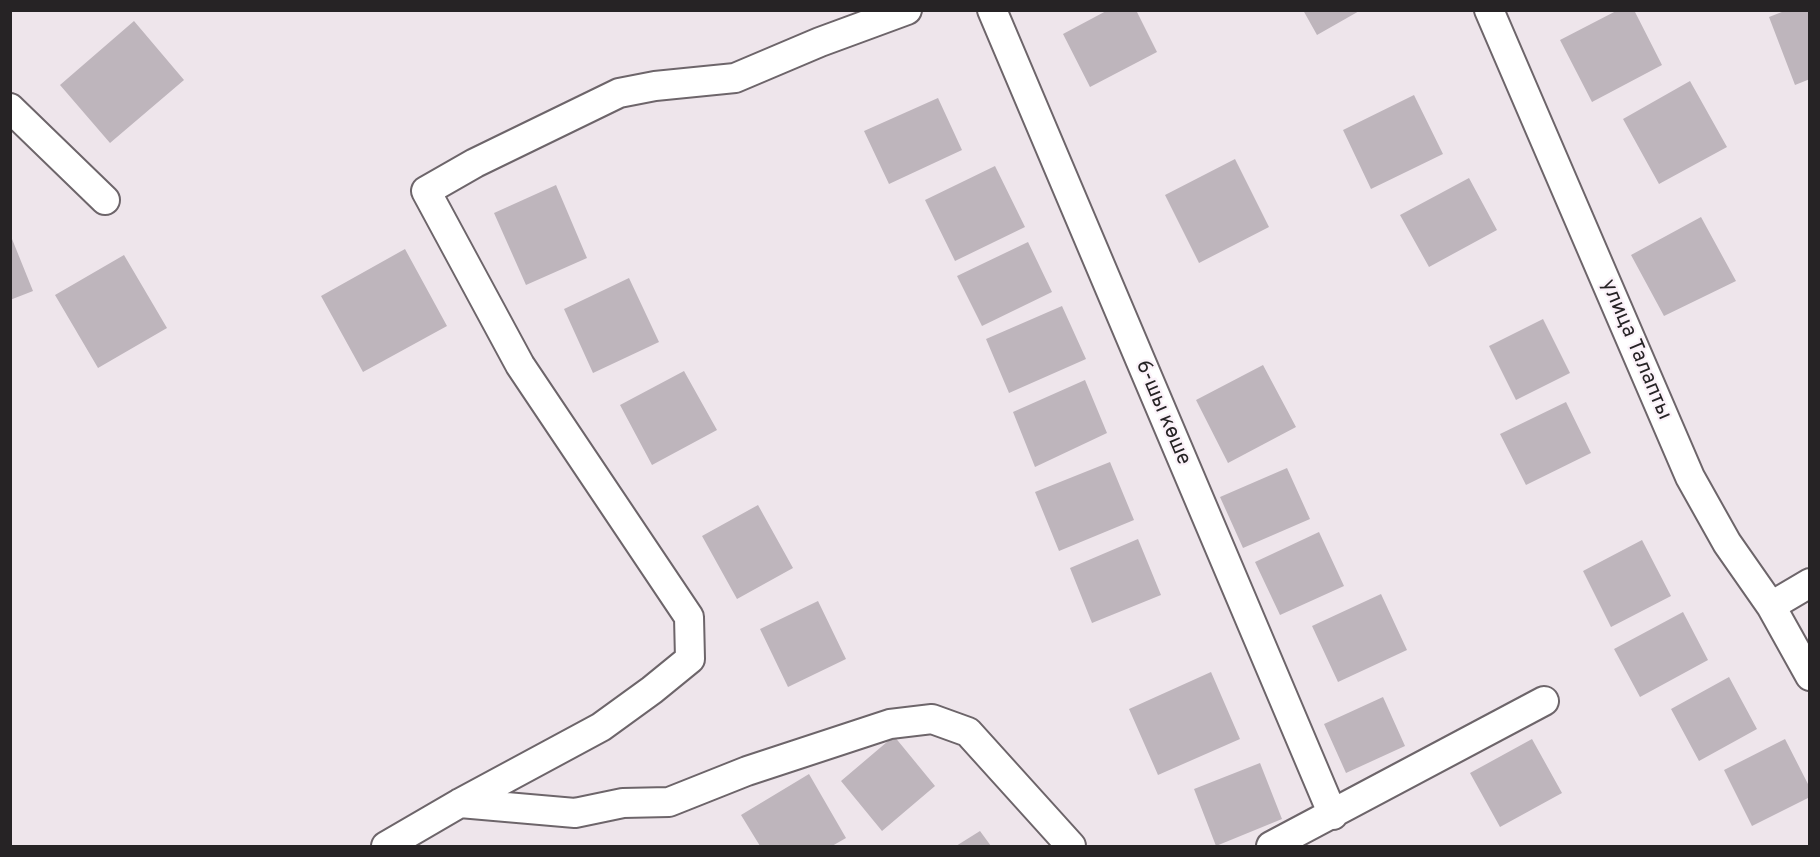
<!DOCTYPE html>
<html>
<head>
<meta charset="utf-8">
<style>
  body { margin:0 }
  #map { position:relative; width:1820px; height:857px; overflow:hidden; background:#eee5eb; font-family:Overpass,sans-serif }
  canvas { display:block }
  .frame { position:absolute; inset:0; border:12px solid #262325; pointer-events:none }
</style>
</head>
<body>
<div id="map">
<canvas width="1820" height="857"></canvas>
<div class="frame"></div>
</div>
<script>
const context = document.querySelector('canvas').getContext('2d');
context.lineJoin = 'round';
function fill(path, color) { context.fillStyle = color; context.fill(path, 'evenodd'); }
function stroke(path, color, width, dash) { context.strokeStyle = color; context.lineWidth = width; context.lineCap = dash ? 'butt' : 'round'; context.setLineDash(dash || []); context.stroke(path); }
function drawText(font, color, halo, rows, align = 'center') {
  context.font = font + ' Overpass,sans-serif'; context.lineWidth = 4.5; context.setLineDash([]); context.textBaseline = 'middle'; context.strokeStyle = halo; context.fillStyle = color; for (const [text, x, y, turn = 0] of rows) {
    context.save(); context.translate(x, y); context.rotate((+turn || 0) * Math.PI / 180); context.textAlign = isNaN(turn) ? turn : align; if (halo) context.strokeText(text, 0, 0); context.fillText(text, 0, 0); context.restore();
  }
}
fill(new Path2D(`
  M 1108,10 L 1136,10 L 1157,52 L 1090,87 L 1063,34 Z
  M 1303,10 L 1361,10 L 1317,35 Z
  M 1618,10 L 1634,10 L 1662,65 L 1592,102 L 1560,40 Z
  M 1787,10 L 1810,10 L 1810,79 L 1795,85 L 1769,17 Z
  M 134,21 L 184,80 L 110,143 L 60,85 Z
  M 1690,81 L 1727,147 L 1659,184 L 1623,119 Z
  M 1414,95 L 1443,154 L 1371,189 L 1343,130 Z
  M 938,98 L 962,150 L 889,184 L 864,131 Z
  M 1235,159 L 1269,227 L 1199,263 L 1165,195 Z
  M 995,166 L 1025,227 L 955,261 L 925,200 Z
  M 1469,178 L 1497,230 L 1429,267 L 1400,215 Z
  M 556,185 L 587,258 L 526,285 L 494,213 Z
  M 1701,217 L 1736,281 L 1664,316 L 1631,255 Z
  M 10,234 L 33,291 L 10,300 Z
  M 1028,242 L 1052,292 L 982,326 L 957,276 Z
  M 405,249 L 447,326 L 363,372 L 321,296 Z
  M 124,255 L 167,328 L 98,368 L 55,295 Z
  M 629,278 L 659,342 L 593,373 L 564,309 Z
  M 1062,306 L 1086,359 L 1009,393 L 986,339 Z
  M 1543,319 L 1570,373 L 1516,400 L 1489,346 Z
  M 1263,365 L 1296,427 L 1228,463 L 1196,400 Z
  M 684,371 L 717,430 L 652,465 L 620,405 Z
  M 1085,380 L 1107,433 L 1035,467 L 1013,412 Z
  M 1566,402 L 1591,453 L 1526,485 L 1500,434 Z
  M 1110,462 L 1134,520 L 1059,551 L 1035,492 Z
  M 1287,468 L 1310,519 L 1243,548 L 1220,497 Z
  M 758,505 L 793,568 L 737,599 L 702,536 Z
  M 1319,532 L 1344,586 L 1280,615 L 1255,562 Z
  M 1138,539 L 1161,595 L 1092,623 L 1070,568 Z
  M 1642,540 L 1671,596 L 1611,627 L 1583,571 Z
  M 1381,594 L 1407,650 L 1338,682 L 1312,626 Z
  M 818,601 L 846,659 L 788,687 L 760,629 Z
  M 1683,612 L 1708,660 L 1640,697 L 1614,649 Z
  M 1211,672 L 1240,739 L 1158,775 L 1129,709 Z
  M 1729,677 L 1757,729 L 1699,761 L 1671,709 Z
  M 1383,697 L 1405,746 L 1346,773 L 1324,724 Z
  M 894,736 L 935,786 L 882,831 L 841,781 Z
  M 1532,739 L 1562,793 L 1500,827 L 1470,773 Z
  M 1785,739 L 1810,788 L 1810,797 L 1752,826 L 1724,770 Z
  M 1260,763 L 1282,819 L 1216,846 L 1194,789 Z
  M 809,774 L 846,838 L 832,846 L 760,846 L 741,815 Z
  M 980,831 L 991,846 L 956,846 Z`), '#beb5bc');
const minor = new Path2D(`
  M 992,10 L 1333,815
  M 1489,10 L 1690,477 L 1727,543 L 1771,606 L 1810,676
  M 10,108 L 105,200
  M 1771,606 L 1810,583
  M 460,803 L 575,813 L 623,803 L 669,802 L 747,771 L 890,724 L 932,719 L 968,732 L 1071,846
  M 386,846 L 460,803 L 601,727 L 652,690 L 690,659 L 689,617 L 520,365 L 426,191 L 475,163 L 619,93 L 655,86 L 735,78 L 820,42 L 907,10
  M 1271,846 L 1544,701`);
stroke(minor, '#6d656a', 32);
stroke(minor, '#fff', 28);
drawText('21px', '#262325', '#fbf2f9', [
  ["улица Талапты",1635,350,67],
  ["6-шы көше",1162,413,67]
]);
</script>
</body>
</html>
